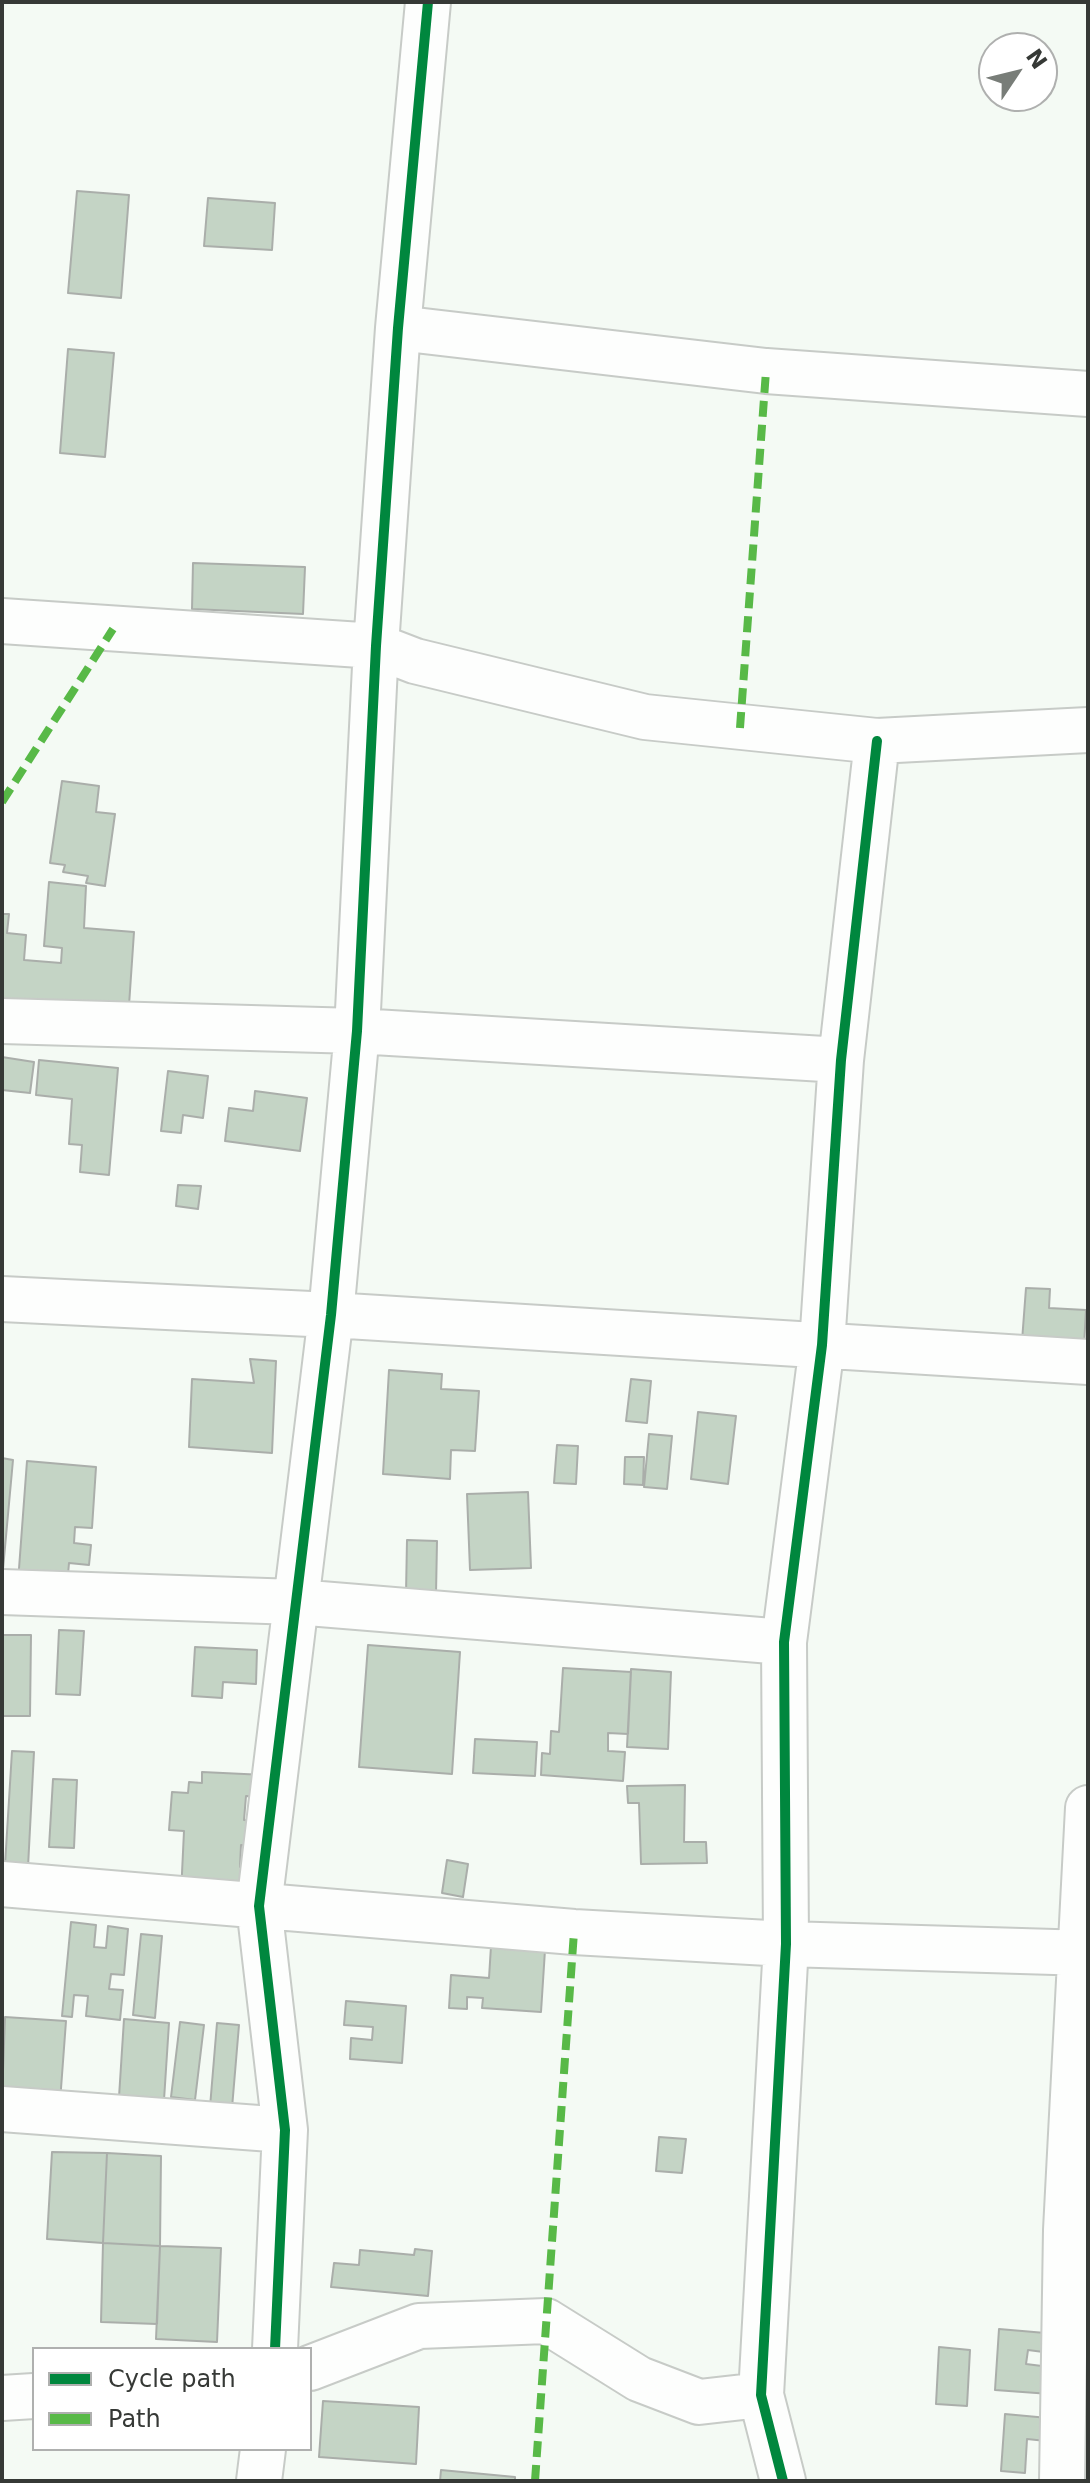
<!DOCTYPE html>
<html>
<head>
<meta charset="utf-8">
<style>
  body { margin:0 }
  #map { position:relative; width:1090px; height:2483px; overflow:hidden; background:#f4faf4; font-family:"DejaVu Sans",sans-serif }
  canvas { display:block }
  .frame { position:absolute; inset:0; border:4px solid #363936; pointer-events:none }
  .legend { position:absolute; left:32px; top:2347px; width:280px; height:104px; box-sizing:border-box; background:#fff; border:2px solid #afb0af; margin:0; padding:10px 14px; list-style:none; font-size:24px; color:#363936 }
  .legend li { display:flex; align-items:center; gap:16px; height:40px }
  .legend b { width:40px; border:2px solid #afb0af }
  .north { position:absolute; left:978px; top:32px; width:80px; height:80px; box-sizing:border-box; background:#fff; border:2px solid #afb0af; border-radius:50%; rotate:55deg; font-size:22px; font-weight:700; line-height:32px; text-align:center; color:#363936 }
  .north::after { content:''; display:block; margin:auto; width:28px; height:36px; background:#787d78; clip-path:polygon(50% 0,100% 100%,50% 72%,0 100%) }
</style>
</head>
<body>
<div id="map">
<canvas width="1090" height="2483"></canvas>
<div class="frame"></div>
<ul class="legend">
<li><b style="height:10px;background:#00873e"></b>Cycle path</li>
<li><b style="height:10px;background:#58b947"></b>Path</li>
</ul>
<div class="north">N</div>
</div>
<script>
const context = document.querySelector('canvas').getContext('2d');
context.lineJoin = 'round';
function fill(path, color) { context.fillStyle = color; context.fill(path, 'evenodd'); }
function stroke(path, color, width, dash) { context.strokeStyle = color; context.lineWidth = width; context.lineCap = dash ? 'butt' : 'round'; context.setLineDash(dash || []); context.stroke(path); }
const building = new Path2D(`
  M 77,191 L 129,195 L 121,298 L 68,293 Z
  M 208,198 L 275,203 L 272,250 L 204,246 Z
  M 68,349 L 114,353 L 105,457 L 60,453 Z
  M 193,563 L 305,567 L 303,614 L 192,609 Z
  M 62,781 L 99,786 L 96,812 L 115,814 L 105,886 L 86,883 L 88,876 L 63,872 L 65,865 L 50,863 Z
  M 49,882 L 86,886 L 84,928 L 134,932 L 128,1020 L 2,1009 L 2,914 L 9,914 L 7,933 L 26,935 L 24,960 L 61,963 L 62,948 L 44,946 Z
  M 2,1057 L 34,1062 L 30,1093 L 2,1090 Z
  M 39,1060 L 118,1068 L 109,1175 L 80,1172 L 82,1145 L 69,1144 L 72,1099 L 36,1095 Z
  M 168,1071 L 208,1076 L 203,1118 L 183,1115 L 181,1133 L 161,1131 Z
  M 255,1091 L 307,1098 L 300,1151 L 225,1141 L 229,1108 L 253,1111 Z
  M 178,1185 L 201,1186 L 198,1209 L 176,1206 Z
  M 1026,1288 L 1050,1289 L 1049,1308 L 1086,1310 L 1084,1346 L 1022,1341 Z
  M 250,1359 L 276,1361 L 272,1453 L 189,1447 L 192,1379 L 254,1383 Z
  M 389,1370 L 442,1374 L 441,1389 L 479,1391 L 475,1451 L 451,1450 L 450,1479 L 383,1474 Z
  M 631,1379 L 651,1381 L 647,1423 L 626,1421 Z
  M 698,1412 L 736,1416 L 728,1484 L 691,1479 Z
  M 649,1434 L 672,1436 L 667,1489 L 644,1487 Z
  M 557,1445 L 578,1446 L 576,1484 L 554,1483 Z
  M 625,1457 L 644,1457 L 643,1485 L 624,1484 Z
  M 2,1458 L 13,1460 L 2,1580 Z
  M 27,1461 L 96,1467 L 92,1528 L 75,1527 L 74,1543 L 91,1545 L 89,1565 L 69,1563 L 67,1586 L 18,1582 Z
  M 528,1492 L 531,1568 L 470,1570 L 467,1494 Z
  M 407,1540 L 437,1541 L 436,1594 L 406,1593 Z
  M 59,1630 L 84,1631 L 80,1695 L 56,1694 Z
  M 2,1635 L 31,1635 L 30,1716 L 2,1716 Z
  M 368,1645 L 460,1652 L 452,1774 L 359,1767 Z
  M 195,1647 L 257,1650 L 256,1684 L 223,1682 L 222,1698 L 192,1696 Z
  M 563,1668 L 631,1672 L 628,1734 L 608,1733 L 608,1751 L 625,1752 L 623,1781 L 541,1775 L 542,1753 L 550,1754 L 551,1731 L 559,1732 Z
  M 631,1669 L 671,1672 L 668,1749 L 627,1747 Z
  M 475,1739 L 537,1742 L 535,1776 L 473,1773 Z
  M 12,1751 L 34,1752 L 28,1867 L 5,1865 Z
  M 202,1772 L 265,1775 L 263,1797 L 246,1796 L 244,1820 L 255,1821 L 253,1846 L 241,1845 L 240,1867 L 257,1868 L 248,1897 L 181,1894 L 184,1831 L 169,1830 L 172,1792 L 188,1793 L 189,1782 L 202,1783 Z
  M 53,1779 L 77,1780 L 74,1848 L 49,1847 Z
  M 685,1785 L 684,1842 L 706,1842 L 707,1863 L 641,1864 L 639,1803 L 628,1803 L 627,1786 Z
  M 447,1860 L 468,1864 L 463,1897 L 442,1893 Z
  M 71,1922 L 96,1925 L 94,1947 L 106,1948 L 108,1926 L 128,1929 L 124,1975 L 111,1974 L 109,1989 L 123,1990 L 120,2020 L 86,2016 L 88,1996 L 74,1995 L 72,2017 L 62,2016 Z
  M 141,1934 L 162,1936 L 155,2018 L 133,2015 Z
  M 491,1946 L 545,1950 L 541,2012 L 482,2008 L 483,1998 L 467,1997 L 467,2009 L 449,2008 L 451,1975 L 489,1978 Z
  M 346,2001 L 406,2006 L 402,2063 L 350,2059 L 351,2038 L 372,2040 L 373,2027 L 344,2025 Z
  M 5,2017 L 66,2021 L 60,2102 L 2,2098 Z
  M 124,2019 L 169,2023 L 164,2100 L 119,2097 Z
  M 180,2022 L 204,2025 L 195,2100 L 171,2097 Z
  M 217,2023 L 239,2025 L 232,2108 L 210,2107 Z
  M 659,2137 L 686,2139 L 682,2173 L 656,2171 Z
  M 52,2152 L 107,2153 L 103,2243 L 47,2239 Z
  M 107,2153 L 161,2156 L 160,2246 L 103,2243 Z
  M 103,2243 L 160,2246 L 157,2324 L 101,2322 Z
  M 160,2246 L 221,2248 L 217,2342 L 156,2339 Z
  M 415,2249 L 432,2251 L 428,2296 L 331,2287 L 334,2263 L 359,2265 L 360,2250 L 414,2255 Z
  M 999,2329 L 1057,2334 L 1050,2394 L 995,2390 ZM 1028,2350 L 1051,2353 L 1050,2367 L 1026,2364 Z
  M 939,2347 L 970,2350 L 967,2406 L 936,2404 Z
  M 323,2401 L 419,2407 L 416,2464 L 319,2457 Z
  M 1005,2414 L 1048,2418 L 1046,2441 L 1027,2439 L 1025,2473 L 1001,2471 Z
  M 441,2470 L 515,2477 L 515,2481 L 440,2481 Z`);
fill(building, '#c4d4c5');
stroke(building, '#aaaeaa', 2);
const minor = new Path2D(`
  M 398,328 L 766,371 L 1088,394
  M 2,621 L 376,646 L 415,661 L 645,717 L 877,741 L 1088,730
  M 2,1021 L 357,1031 L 841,1060
  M 2,1299 L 331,1315 L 1088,1362
  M 2,1592 L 296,1602 L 784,1642
  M 2,1884 L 574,1932 L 786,1944 L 1088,1953
  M 2,2109 L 285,2130
  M 275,2349 L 285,2130 L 259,1906 L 331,1315 L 357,1031 L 376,646 L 398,328 L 428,2
  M 310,2368 L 419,2326 L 546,2321 L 639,2379 L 699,2402 L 761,2395
  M 2,2398 L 34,2396
  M 259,2481 L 263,2449
  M 783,2481 L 761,2395 L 786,1944 L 784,1642 L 822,1345 L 841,1060 L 877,741
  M 1062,2481 L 1066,2230 L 1088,1808`);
stroke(minor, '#c7cbc7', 48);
stroke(minor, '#fdfefd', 44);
stroke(new Path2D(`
  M 740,728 L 766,371
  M 2,802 L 113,629
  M 535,2481 L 574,1932`), '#58b947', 8, [16, 8]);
stroke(new Path2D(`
  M 275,2349 L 285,2130 L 259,1906 L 331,1315 L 357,1031 L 376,646 L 398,328 L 428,2
  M 783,2481 L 761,2395 L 786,1944 L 784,1642 L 822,1345 L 841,1060 L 877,741`), '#00873e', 10);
</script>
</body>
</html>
